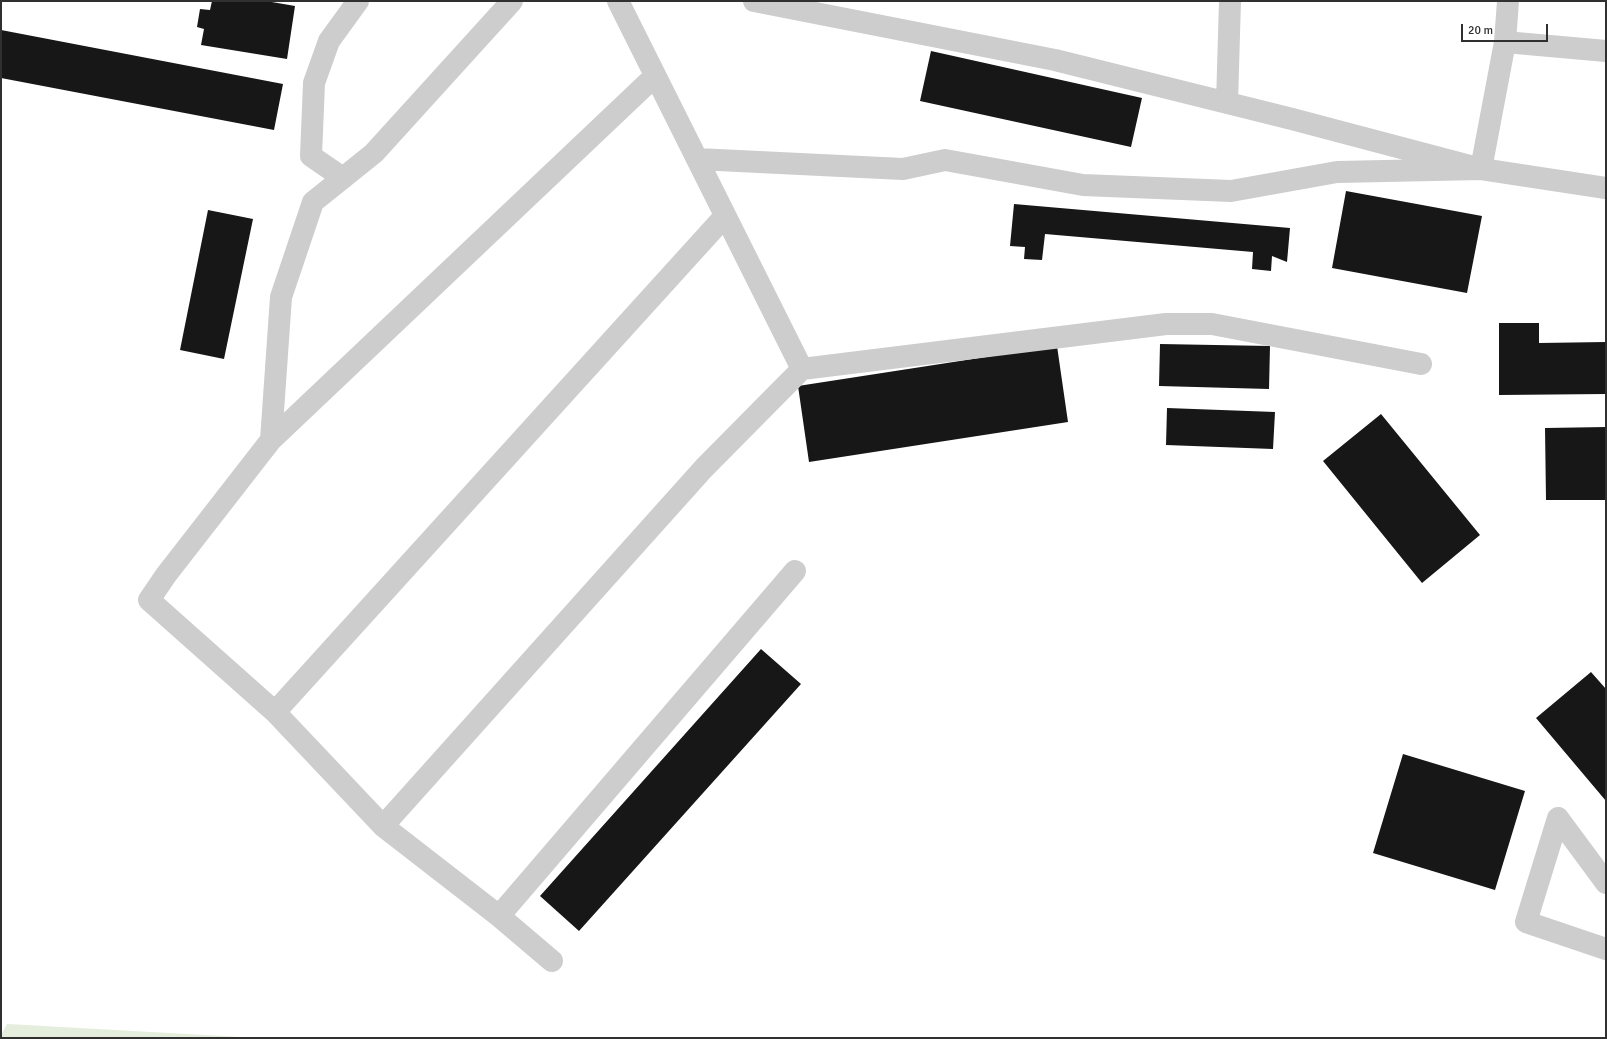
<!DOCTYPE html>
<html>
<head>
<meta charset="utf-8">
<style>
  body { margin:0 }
  #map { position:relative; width:1607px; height:1039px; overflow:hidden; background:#fff; font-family:Signika,sans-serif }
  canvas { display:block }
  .frame { position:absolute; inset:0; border:2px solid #303030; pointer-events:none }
  .scale { position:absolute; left:1461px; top:24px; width:87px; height:18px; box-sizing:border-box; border:2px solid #303030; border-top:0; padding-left:5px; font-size:12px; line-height:14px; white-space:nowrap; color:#303030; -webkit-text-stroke:3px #fff; paint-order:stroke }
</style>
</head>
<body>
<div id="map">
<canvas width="1607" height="1039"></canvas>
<div class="frame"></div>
<div class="scale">20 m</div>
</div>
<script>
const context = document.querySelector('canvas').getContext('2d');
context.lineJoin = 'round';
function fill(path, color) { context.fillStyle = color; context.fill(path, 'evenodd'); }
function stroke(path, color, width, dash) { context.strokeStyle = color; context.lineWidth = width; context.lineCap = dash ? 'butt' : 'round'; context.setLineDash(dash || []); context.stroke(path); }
fill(new Path2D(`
  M 7,1024 L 8,1024 L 259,1038 L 1,1038 L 1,1035 Z`), '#e5eedc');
fill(new Path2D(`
  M 212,1 L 266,1 L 295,6 L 287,59 L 201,45 L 204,29 L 197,27 L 200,9 L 210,10 Z
  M 1,30 L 283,84 L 274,130 L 1,78 Z
  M 931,51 L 1142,98 L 1131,147 L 920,101 Z
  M 1346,191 L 1482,216 L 1467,293 L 1332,268 Z
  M 1014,204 L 1290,228 L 1287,262 L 1272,256 L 1271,271 L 1252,269 L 1253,252 L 1045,234 L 1042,260 L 1024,259 L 1025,247 L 1010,246 Z
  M 208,210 L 253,219 L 224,359 L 180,350 Z
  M 1499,323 L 1539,323 L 1539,343 L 1606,342 L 1606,394 L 1499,395 Z
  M 1160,344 L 1270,346 L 1269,389 L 1159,386 Z
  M 1057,346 L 1068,422 L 809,462 L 798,386 Z
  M 1167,408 L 1275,412 L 1273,449 L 1166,445 Z
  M 1381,414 L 1480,535 L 1422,583 L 1323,461 Z
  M 1606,427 L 1606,500 L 1546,500 L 1545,428 Z
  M 761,649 L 801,684 L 579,931 L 540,896 Z
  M 1591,672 L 1606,689 L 1606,801 L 1536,718 Z
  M 1403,754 L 1525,791 L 1495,890 L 1373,853 Z`), '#171717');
stroke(new Path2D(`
  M 512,1 L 374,153 L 313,202 L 281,297 L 271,440 L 166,575 L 149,600 L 275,712 L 383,826 L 499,916 L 552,961
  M 618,1 L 802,369
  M 754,1 L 1055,60 L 1292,119 L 1481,169 L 1606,188
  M 1505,42 L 1606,51
  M 1227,103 L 1230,1
  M 697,159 L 903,169 L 945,160 L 1083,185 L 1231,191 L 1337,172 L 1481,169 L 1505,42 L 1508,1
  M 343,178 L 311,156 L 314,83 L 329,41 L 358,1
  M 271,440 L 655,76
  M 275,712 L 725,216
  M 383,826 L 704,468 L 802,369 L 1166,324 L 1212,324 L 1421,364
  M 1606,883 L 1558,818 L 1526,922 L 1606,949
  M 499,916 L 795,571`), '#cdcdcd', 22);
</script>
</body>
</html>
